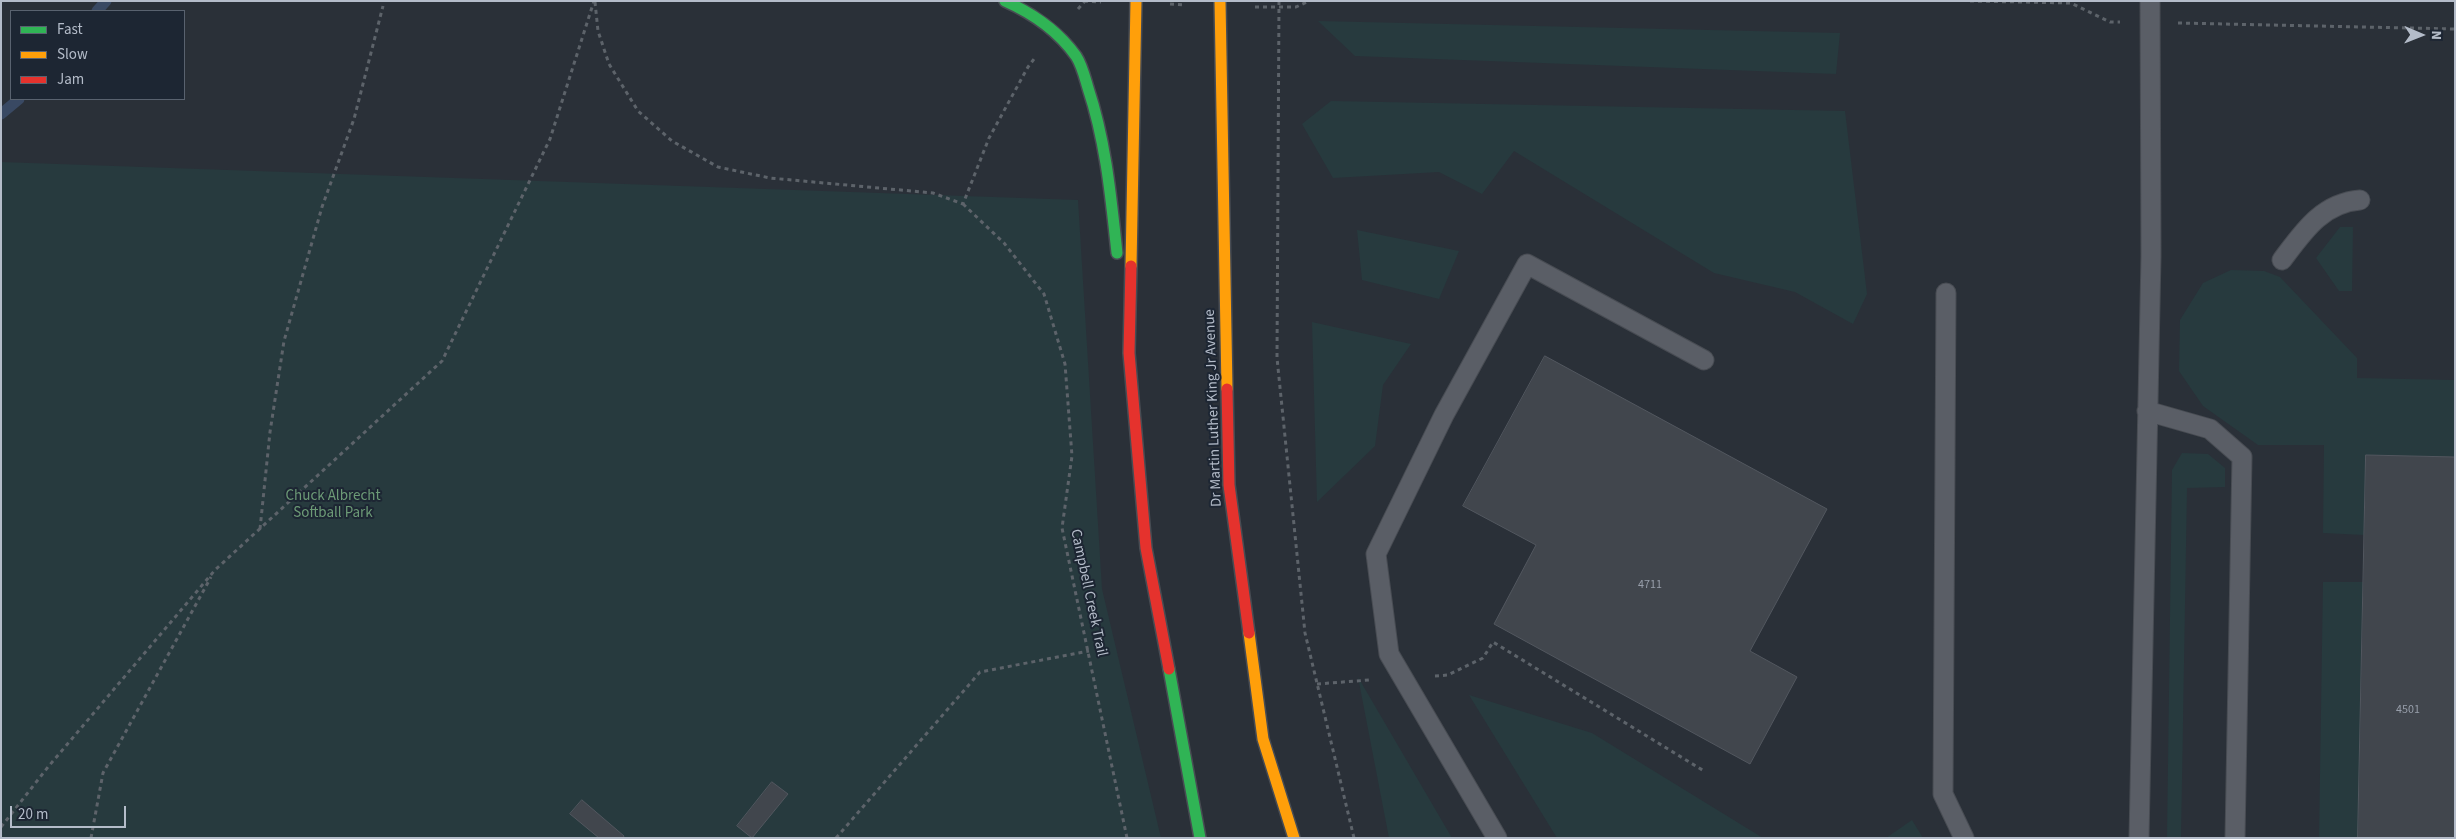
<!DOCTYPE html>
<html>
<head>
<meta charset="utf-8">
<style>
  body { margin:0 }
  #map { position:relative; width:2456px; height:839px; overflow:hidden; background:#2a3038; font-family:"Source Sans 3",sans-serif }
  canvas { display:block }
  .frame { position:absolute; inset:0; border:2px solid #b4bcc9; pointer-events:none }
  .legend { position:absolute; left:10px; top:10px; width:175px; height:90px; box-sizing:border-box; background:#1d2633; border:1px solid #59626f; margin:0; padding:6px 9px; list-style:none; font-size:15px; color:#b4bcc9 }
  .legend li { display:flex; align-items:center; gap:10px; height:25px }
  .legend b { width:25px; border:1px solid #59626f }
  .north { position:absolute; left:2396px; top:10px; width:50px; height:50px; -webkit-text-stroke:4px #1d2633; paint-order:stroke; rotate:91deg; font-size:14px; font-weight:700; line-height:20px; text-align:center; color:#b4bcc9 }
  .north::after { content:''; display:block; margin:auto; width:18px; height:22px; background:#b4bcc9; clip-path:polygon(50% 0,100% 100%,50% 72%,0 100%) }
  .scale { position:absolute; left:10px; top:806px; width:116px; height:22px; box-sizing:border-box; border:2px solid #b4bcc9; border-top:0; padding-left:6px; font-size:15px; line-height:18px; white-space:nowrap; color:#b4bcc9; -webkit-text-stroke:4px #1d2633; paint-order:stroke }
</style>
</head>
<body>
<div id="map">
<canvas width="2456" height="839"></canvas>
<div class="frame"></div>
<ul class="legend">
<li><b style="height:6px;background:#30b455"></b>Fast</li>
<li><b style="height:6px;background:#ff9f0a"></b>Slow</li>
<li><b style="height:6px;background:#e5322d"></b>Jam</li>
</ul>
<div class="north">N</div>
<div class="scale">20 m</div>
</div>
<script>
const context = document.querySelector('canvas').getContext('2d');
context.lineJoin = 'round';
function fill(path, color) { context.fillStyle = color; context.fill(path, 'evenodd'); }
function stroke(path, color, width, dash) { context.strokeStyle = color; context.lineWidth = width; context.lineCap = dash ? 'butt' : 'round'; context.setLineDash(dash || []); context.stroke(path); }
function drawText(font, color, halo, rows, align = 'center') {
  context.font = font + ' "Source Sans 3",sans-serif'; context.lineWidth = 4; context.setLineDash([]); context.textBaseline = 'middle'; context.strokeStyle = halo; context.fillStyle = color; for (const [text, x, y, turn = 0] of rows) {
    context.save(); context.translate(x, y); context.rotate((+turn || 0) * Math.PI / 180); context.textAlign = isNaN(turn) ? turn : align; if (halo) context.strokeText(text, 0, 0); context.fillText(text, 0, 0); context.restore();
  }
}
fill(new Path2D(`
  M 1318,21 L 1840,33 L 1836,74 L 1355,56 Z
  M 1331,101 L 1845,111 L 1867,294 L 1853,324 L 1795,292 L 1714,273 L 1514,151 L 1482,194 L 1439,172 L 1333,178 L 1302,124 Z
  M 1,162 L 1078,200 L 1102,589 L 1161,838 L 1,838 Z
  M 2340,227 L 2353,227 L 2352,291 L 2339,291 L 2316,258 Z
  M 1357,230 L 1459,251 L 1439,299 L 1362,280 Z
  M 2231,270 L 2264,271 L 2280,277 L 2357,358 L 2357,378 L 2455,380 L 2455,457 L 2366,455 L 2364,535 L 2323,533 L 2324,445 L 2258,445 L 2203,406 L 2179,371 L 2180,320 L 2203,283 Z
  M 1312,322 L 1411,344 L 1383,385 L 1375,446 L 1317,502 Z
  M 2182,453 L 2208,454 L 2225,468 L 2225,487 L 2187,488 L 2181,838 L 2167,838 L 2172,470 Z
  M 2323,582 L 2363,582 L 2358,838 L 2319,838 Z
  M 1358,677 L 1452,838 L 1389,838 Z
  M 1469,695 L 1592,733 L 1763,838 L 1557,838 Z
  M 1912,820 L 1923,838 L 1886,838 Z`), '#273a3e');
stroke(new Path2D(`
  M 97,11 L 106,1
  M 1,114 L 19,99`), '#394963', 11);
const building = new Path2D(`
  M 1545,356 L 1827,509 L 1750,651 L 1797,677 L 1750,764 L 1494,624 L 1536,545 L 1463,506 Z
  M 2366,455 L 2455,457 L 2455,838 L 2358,838 Z
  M 772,782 L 788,794 L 752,838 L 737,826 Z
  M 582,800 L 624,836 L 623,838 L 599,838 L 570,814 Z`);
fill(building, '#41464d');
stroke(building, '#52575f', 1);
const lane = new Path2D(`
  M 2282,260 C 2303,232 2322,203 2360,200
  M 1946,293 L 1943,794 L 1964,838
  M 2147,411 L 2210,429 L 2242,457 L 2235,838
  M 1497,838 L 1389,654 L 1376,554 L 1444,415 L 1527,264 L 1704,360
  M 2139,838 L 2151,256 L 2150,1`);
const fast = new Path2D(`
  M 1005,1 C 1032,13 1059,32 1076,56 C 1082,65 1085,78 1088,88 C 1106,142 1111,198 1117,253
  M 1169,669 L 1200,838`);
const slow = new Path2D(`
  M 1220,1 L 1227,389
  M 1131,266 L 1136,1
  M 1249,633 L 1263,739 L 1294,838`);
const jam = new Path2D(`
  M 1131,266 L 1129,353 L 1146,548 L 1169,669
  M 1227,389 L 1229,485 L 1249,633`);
stroke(lane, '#484c53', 21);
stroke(fast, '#484c53', 14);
stroke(slow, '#484c53', 14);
stroke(jam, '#484c53', 14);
stroke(new Path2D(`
  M 1084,1 L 1101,2
  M 1279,1 L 1277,358 L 1305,633 L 1354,838
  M 1970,1 L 2071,3 L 2110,22 L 2120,22
  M 595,2 L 598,31 L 609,64 L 638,111 L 672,141 L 718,167 L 770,178 L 933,193 L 963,204 L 989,138 L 1028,67 L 1034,59
  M 1170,4 L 1186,5
  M 1255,7 L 1296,7 L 1309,1
  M 1078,9 L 1085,1
  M 2178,23 L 2455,29
  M 963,204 L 1004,243 L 1044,294 L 1065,364 L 1072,456 L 1062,528 L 1127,838
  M 260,529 L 270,432 L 284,341 L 322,207 L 354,119 L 383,6
  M 1435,676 L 1448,675 L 1483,658 L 1493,642 L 1704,771
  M 1317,684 L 1369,680
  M 1,827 L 48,767 L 215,570 L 442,361 L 550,139 L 594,1
  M 91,838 L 103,773 L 211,577
  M 836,838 L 980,672 L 1089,651`), '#5d636a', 3, [4, 4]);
stroke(lane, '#5a5e66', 19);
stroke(fast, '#30b455', 11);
stroke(slow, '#ff9f0a', 11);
stroke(jam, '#e5322d', 11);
drawText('12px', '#979eaa', null, [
  ["4711",1650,585],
  ["4501",2408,710]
]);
drawText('15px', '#b4bcc9', '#1d2633', [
  ["Dr Martin Luther King Jr Avenue",1214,408,-92],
  ["Campbell Creek Trail",1088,593,78]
]);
drawText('15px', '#6c9a76', '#1d2633', [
  ["Chuck Albrecht",333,497],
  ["Softball Park",333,514]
]);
</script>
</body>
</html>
